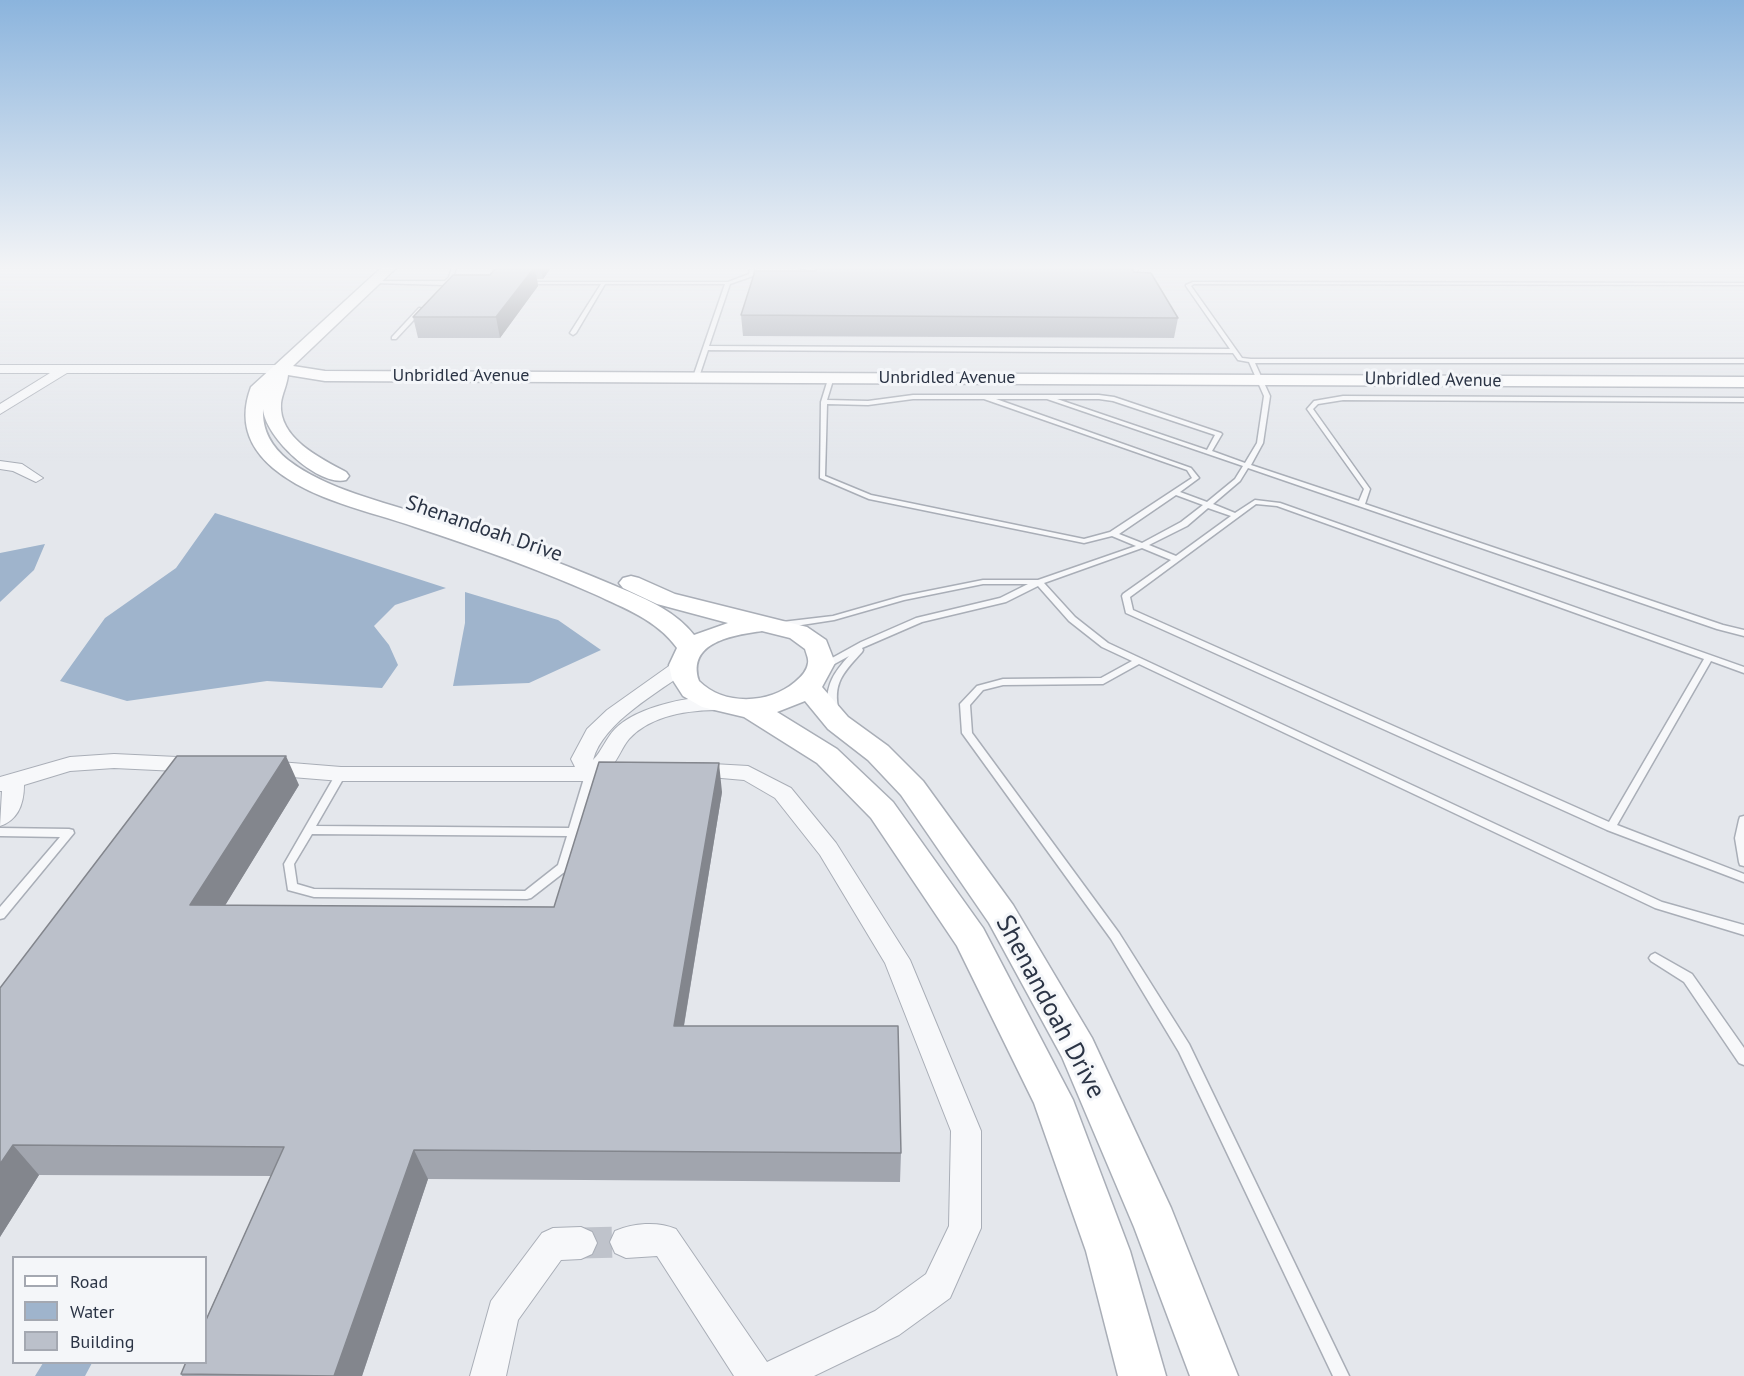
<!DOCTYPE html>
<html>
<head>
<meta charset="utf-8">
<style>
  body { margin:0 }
  #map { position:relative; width:1744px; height:1376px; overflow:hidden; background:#e4e7ec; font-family:"PT Sans",sans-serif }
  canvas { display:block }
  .legend { position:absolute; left:12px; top:1256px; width:195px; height:108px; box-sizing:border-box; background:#f4f6f9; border:2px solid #a4a8b1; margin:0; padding:8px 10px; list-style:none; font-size:18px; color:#2b3445 }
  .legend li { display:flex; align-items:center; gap:12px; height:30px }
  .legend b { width:30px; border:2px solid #a4a8b1 }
</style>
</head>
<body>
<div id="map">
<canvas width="1744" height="1376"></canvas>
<ul class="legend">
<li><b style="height:8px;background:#fff"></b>Road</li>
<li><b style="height:16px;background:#9fb4cc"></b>Water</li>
<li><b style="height:16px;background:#bbc0ca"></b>Building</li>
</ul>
</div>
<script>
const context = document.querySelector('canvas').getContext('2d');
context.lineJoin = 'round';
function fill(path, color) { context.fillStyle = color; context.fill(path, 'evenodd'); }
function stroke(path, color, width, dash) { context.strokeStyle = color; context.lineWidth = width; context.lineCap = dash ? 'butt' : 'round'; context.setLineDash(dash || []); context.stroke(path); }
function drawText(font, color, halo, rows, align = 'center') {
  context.font = font + ' "PT Sans",sans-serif'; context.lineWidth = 6; context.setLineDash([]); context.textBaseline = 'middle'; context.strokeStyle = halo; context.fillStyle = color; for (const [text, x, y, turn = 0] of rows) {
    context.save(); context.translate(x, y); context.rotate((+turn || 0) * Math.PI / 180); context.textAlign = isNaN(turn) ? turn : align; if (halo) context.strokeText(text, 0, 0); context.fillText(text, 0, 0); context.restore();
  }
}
fill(new Path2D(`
  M 215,513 L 446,588 L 395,605 L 374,626 L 389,645 L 398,665 L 382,688 L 267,681 L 127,701 L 60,681 L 105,618 L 176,568 Z
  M 45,544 L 34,570 L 0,602 L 0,553 Z
  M 465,592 L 558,620 L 601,650 L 529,683 L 453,686 L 465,623 Z
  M 43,1363 L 43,1362 L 92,1363 L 85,1376 L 35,1376 Z`), '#9fb4cc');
stroke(new Path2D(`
  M 581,1243 L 626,1242`), '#bfc3cb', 31, [31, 16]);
const lane = new Path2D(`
  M 452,268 L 456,268 L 453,277 L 450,281 L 460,282 L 460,284 L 445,285 L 374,283 L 372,282 L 374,281 L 445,281 L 449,277 Z
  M 750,268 L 754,268 L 753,276 L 730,284 L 709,346 L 1230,349 L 1186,286 L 1186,285 L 1193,282 L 1744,283 L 1744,285 L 1194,284 L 1191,286 L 1242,358 L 1251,359 L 1744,359 L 1744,363 L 1255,363 L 1270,396 L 1263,443 L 1251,465 L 1359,501 L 1364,489 L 1307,409 L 1314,401 L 1343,396 L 1744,398 L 1744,402 L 1343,400 L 1318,404 L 1313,409 L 1370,489 L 1365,504 L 1723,625 L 1744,630 L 1744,636 L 1717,629 L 1248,468 L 1240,481 L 1213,504 L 1235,513 L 1255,500 L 1280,503 L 1744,667 L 1744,673 L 1711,661 L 1617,825 L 1744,874 L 1744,882 L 1607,830 L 1126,613 L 1122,596 L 1123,594 L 1171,560 L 1142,548 L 1044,583 L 1075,617 L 1108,643 L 1662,902 L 1744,925 L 1744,935 L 1655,908 L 1139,664 L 1103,684 L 1003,685 L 983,690 L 970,705 L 972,733 L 1119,933 L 1189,1044 L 1349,1376 L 1333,1376 L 1179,1052 L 1111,939 L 962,733 L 960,704 L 977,686 L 1003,679 L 1101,678 L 1132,661 L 1102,647 L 1069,621 L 1038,586 L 1006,602 L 922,622 L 862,648 L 863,650 L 862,652 C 846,670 833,681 838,707 L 833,710 L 828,707 C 825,685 835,671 849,656 L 829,667 L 823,667 L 822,665 L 823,663 L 861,642 L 916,618 L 1000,598 L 1028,584 L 983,584 L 904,600 L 834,620 L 782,628 L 778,625 L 782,622 L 833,616 L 903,596 L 983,580 L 1038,580 L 1136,546 L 1112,536 L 1084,543 L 869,499 L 820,478 L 821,402 L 829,376 L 834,377 L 827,400 L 868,401 L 913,395 L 1099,395 L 1114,397 L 1221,433 L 1222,434 L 1212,451 L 1245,463 L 1257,443 L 1264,396 L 1249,362 L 1238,360 L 1233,353 L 708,350 L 699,377 L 696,379 L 693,377 L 725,284 L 605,284 L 576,333 L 573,335 L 570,333 L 601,284 L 526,284 L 524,283 L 526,282 L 728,282 L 749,274 ZM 913,399 L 984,399 L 1187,470 L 1192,478 L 1110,532 L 1084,539 L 871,495 L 825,476 L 827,404 L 868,405 ZM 996,399 L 1047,399 L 1243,466 L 1235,479 L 1207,502 L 1180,492 L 1199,478 L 1191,468 ZM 1057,399 L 1099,399 L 1113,401 L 1215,435 L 1207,450 ZM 1176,495 L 1203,505 L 1181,522 L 1142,543 L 1119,534 ZM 1256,504 L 1277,506 L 1704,659 L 1609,822 L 1133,610 L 1130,597 ZM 1208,508 L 1231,516 L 1176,556 L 1149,545 L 1187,526 Z
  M 798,268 L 811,268 L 829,272 L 827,273 Z
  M 1134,268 L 1139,268 L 1135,274 L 1123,275 L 1121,274 L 1132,272 Z
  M 419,308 L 424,309 L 396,339 L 392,339 L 392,337 Z
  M 341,771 L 345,772 L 346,774 L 316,826 L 569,828 L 585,775 L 586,773 L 594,773 L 595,775 L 568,867 L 567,870 L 531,898 L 527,899 L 314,897 L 288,890 L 284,864 L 337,772 ZM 312,834 L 567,836 L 558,865 L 525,891 L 314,889 L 297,884 L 294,864 Z
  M 1744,816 L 1744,866 L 1740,865 L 1739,862 L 1735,838 L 1739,820 L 1740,817 Z
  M 0,828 L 69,829 L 73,830 L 74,833 L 4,918 L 0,919 L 0,907 L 60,837 L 0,836 Z
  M 1655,953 L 1692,974 L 1744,1048 L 1744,1065 L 1739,1063 L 1684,982 L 1651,961 L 1649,958 L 1651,955 Z`);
const street = new Path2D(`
  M 0,365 L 281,365 L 287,369 L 281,373 L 67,373 L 0,414 L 0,404 L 50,373 L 0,373 Z
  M 0,461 L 22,464 L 43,478 L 36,482 L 13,471 L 0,469 Z
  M 683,659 L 690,661 L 692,665 L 690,669 C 659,692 603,722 593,760 C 602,751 606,738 615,729 C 636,707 697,692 726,700 L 729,704 L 726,708 L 719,710 C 689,710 651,715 629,739 C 622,747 619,758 611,767 L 629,769 L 632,774 L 629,779 L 621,781 L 341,781 L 267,775 L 259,773 L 256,768 L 259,763 L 267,761 L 341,767 L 575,767 L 571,759 L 587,729 L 607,710 L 676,661 Z
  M 114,754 L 198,758 L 206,760 L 209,765 L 206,770 L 198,772 L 114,768 L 70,771 L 24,785 C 24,802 19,820 0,826 L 2,791 L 0,791 L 0,777 L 70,757 Z
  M 695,763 L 748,766 L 791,788 L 836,843 L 910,960 L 981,1131 L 981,1228 L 950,1298 L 899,1335 L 814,1376 L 734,1376 L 657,1256 L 626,1258 L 615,1253 L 610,1242 L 615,1231 C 633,1223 658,1221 676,1229 L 767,1362 L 875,1311 L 926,1274 L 949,1226 L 951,1131 L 885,963 L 820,855 L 775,798 L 744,780 L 687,775 L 684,770 L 687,765 Z
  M 581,1227 L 592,1232 L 597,1243 L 592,1254 L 581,1259 L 561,1260 L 518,1320 L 506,1376 L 470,1376 L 491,1301 L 542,1233 L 553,1228 Z`);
const secondary = new Path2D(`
  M 381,268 L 396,268 L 293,366 L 325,371 L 1744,377 L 1744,387 L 325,381 L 288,375 C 287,385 282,394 281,403 C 278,438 320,458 346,472 L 349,476 L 346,480 C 318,487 265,437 263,409 C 262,431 272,447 288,460 C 327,490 382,501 428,517 C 491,537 552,559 613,585 C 641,597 674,609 694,635 L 728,623 L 657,604 L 623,588 L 619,583 L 623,578 L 631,576 L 639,578 L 675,594 L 807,627 L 826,640 L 835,663 L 822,687 L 848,717 L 888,746 L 923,781 L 1013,905 L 1092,1038 L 1171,1208 L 1238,1376 L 1190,1376 L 1134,1227 L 1062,1057 L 989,923 L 901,795 L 868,760 L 828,729 L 805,701 L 777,712 L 837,749 L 893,802 L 983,928 L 1073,1100 L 1130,1251 L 1166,1376 L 1118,1376 L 1086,1251 L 1034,1103 L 957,946 L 871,818 L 817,763 L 744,717 L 702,707 L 683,696 L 672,679 L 669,665 L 677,648 C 657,620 624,608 594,594 C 536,568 476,547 415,527 C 369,511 311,500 273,468 C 247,446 239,419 251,387 ZM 762,631 L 790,638 L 805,649 C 806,653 809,659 808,663 C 807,671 801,677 795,682 C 769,704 724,706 699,681 C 686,642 734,635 762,631 Z`);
stroke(lane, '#a9aeb7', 3);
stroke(street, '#a9aeb7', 2);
stroke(secondary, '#a9aeb7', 3);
fill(lane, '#f7f8fa');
fill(street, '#f7f8fa');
fill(secondary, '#fff');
fill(new Path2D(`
  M 496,268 L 551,268 L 543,279 L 537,279 L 538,286 L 500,338 L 418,338 L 413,317 L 490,275 Z
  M 816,271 L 1134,272 L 1178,318 L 1174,338 L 743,336 L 741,315 Z
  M 299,785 L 225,905 L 554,907 L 722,792 L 684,1026 L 901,1153 L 900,1182 L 428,1179 L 362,1376 L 182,1376 L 181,1374 L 271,1176 L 39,1175 L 0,1237 L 0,988 Z`), '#a1a5ae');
fill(new Path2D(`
  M 534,268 L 535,268 L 538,286 L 500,338 L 496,317 Z
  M 541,268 L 551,268 L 543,279 Z
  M 286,756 L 299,785 L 207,935 L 190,905 Z
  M 719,763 L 722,792 L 679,1055 L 674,1026 Z
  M 13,1145 L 39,1175 L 0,1237 L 0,1164 Z
  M 414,1150 L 428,1179 L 362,1376 L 334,1376 Z`), '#83868d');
const building = new Path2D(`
  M 496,268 L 534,268 L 496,317 L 413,317 L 453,275 L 490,275 Z
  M 816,268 L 1131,268 L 1134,272 L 1151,273 L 1178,318 L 741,315 L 755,271 L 816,271 Z
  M 177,756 L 286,756 L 190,905 L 554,907 L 599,762 L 719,763 L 674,1026 L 898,1026 L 901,1153 L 414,1150 L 334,1376 L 181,1374 L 186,1362 L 206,1362 L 206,1320 L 284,1147 L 13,1145 L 0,1164 L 0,988 Z`);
fill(building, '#bbc0ca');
stroke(building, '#83868d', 1.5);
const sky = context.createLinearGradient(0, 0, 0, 461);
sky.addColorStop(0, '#8bb4dd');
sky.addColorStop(0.58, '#f3f4f6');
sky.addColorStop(1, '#f3f4f600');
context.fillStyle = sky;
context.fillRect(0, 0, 1744, 461);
drawText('18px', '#2b3445', '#f4f6f9', [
  ["Unbridled Avenue",461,376],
  ["Unbridled Avenue",947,378],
  ["Unbridled Avenue",1433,380,1]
]);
drawText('21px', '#2b3445', '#f4f6f9', [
  ["Shenandoah Drive",484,529,19]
]);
drawText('26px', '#2b3445', '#f4f6f9', [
  ["Shenandoah Drive",1050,1007,62]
]);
</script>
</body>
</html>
